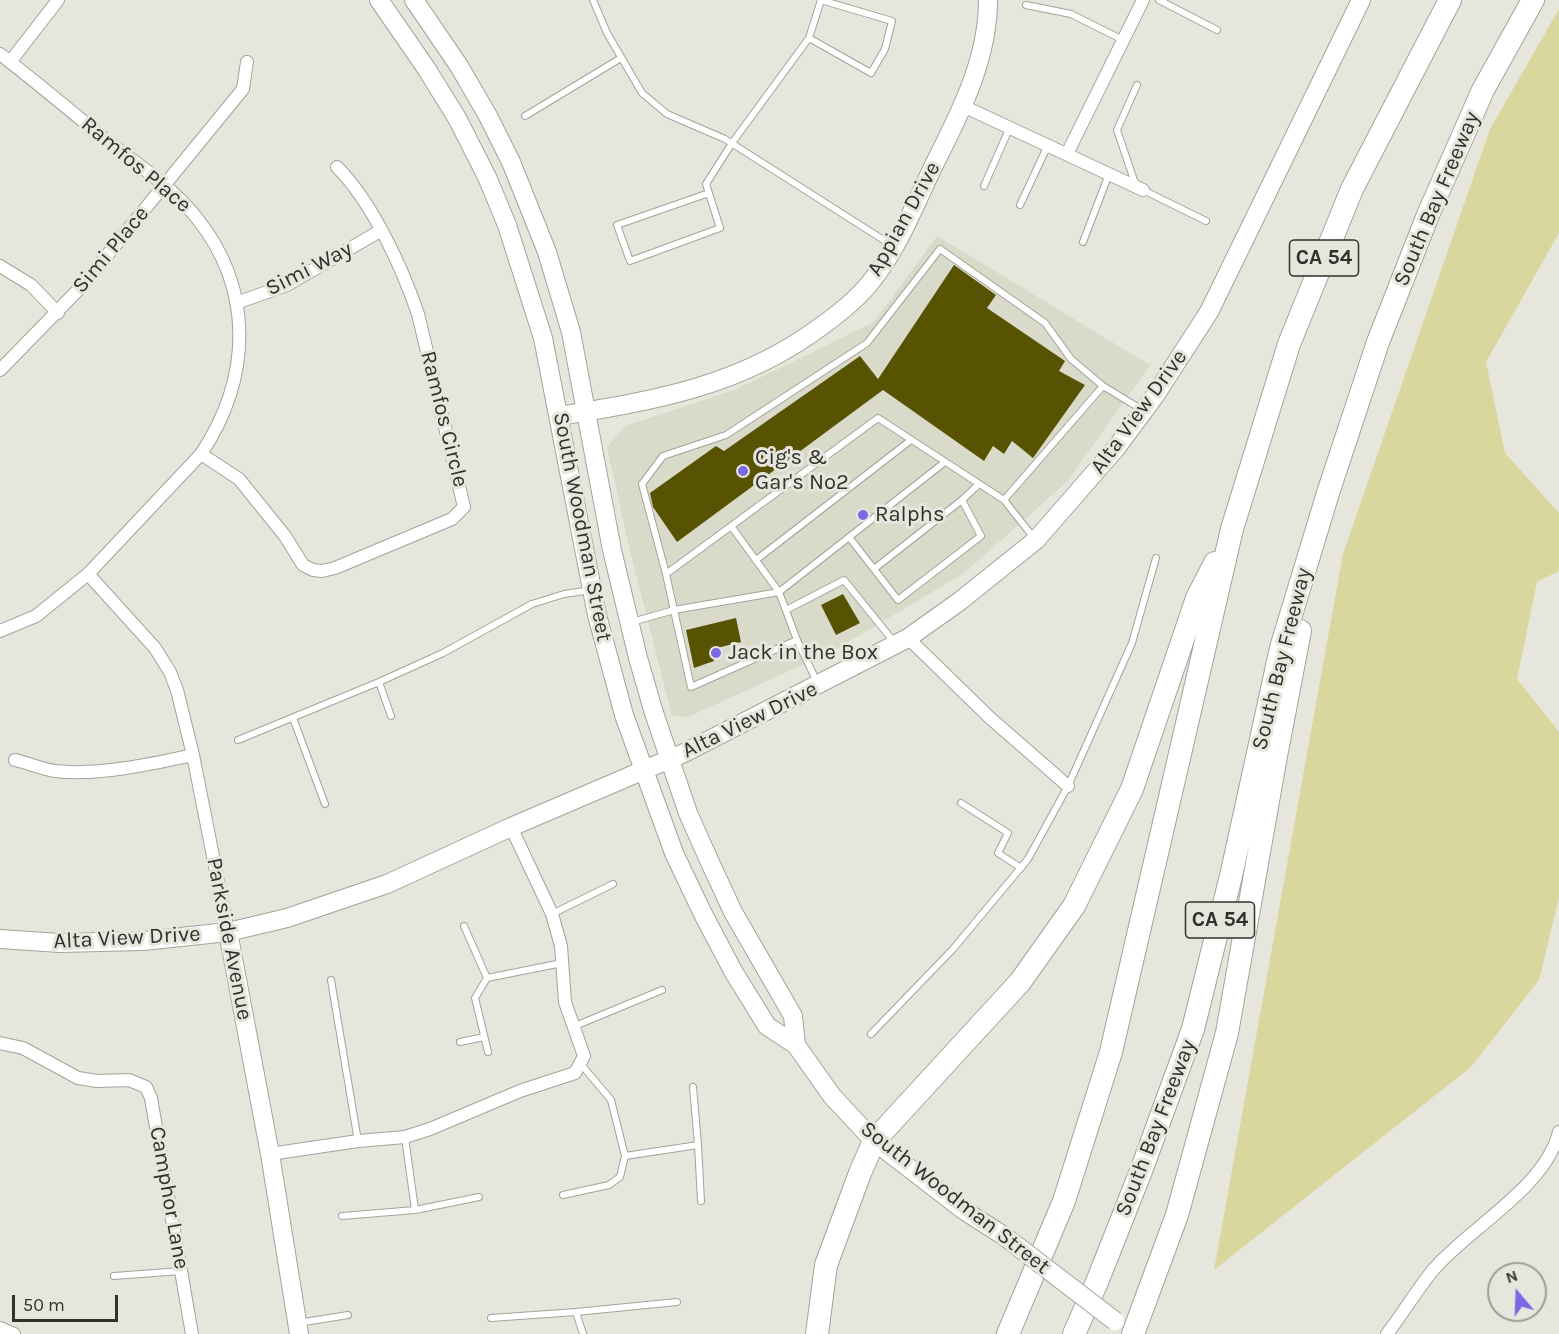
<!DOCTYPE html>
<html>
<head>
<meta charset="utf-8">
<style>
  body { margin:0 }
  #map { position:relative; width:1559px; height:1334px; overflow:hidden; background:#e6e6dd; font-family:Karla,sans-serif }
  canvas { display:block }
  .north { position:absolute; left:1487px; top:1262px; width:60px; height:60px; box-sizing:border-box; background:#e6e6dd; border:2px solid #9e9e97; border-radius:50%; rotate:341deg; font-size:16px; font-weight:700; line-height:24px; text-align:center; color:#31312d }
  .north::after { content:''; display:block; margin:auto; width:21px; height:27px; background:#7b69e4; clip-path:polygon(50% 0,100% 100%,50% 72%,0 100%) }
  .scale { position:absolute; left:12px; top:1295px; width:106px; height:27px; box-sizing:border-box; border:3px solid #31312d; border-top:0; padding-left:8px; font-size:18px; line-height:21px; white-space:nowrap; color:#31312d; -webkit-text-stroke:4px #e6e6dd; paint-order:stroke }
</style>
</head>
<body>
<div id="map">
<canvas width="1559" height="1334"></canvas>
<div class="north">N</div>
<div class="scale">50 m</div>
</div>
<script>
const context = document.querySelector('canvas').getContext('2d');
context.lineJoin = 'round';
function fill(path, color) { context.fillStyle = color; context.fill(path, 'evenodd'); }
function stroke(path, color, width, dash) { context.strokeStyle = color; context.lineWidth = width; context.lineCap = dash ? 'butt' : 'round'; context.setLineDash(dash || []); context.stroke(path); }
function drawText(font, color, halo, rows, align = 'center') {
  context.font = font + ' Karla,sans-serif'; context.lineWidth = 6; context.setLineDash([]); context.textBaseline = 'middle'; context.strokeStyle = halo; context.fillStyle = color; for (const [text, x, y, turn = 0] of rows) {
    context.save(); context.translate(x, y); context.rotate((+turn || 0) * Math.PI / 180); context.textAlign = isNaN(turn) ? turn : align; if (halo) context.strokeText(text, 0, 0); context.fillText(text, 0, 0); context.restore();
  }
}
fill(new Path2D(`
  M 937,236 L 1150,365 L 1067,482 L 964,573 L 835,650 L 688,717 L 672,716 L 630,551 L 607,447 L 625,426 L 737,389 L 874,322 Z`), '#dadaca');
fill(new Path2D(`
  M 1559,9 L 1559,233 L 1486,362 L 1505,453 L 1559,513 L 1559,571 L 1537,582 L 1517,679 L 1559,732 L 1559,898 L 1539,980 L 1471,1067 L 1214,1270 L 1343,554 L 1490,129 Z`), '#d9d79d');
fill(new Path2D(`
  M 954,265 L 996,295 L 987,308 L 1065,361 L 1059,371 L 1085,385 L 1033,458 L 1012,441 L 1004,454 L 993,446 L 984,461 L 883,390 L 677,542 L 653,507 L 650,493 L 716,446 L 724,451 L 860,356 L 878,379 Z
  M 843,594 L 860,623 L 836,635 L 821,605 Z
  M 736,618 L 741,642 L 717,648 L 718,651 L 712,653 L 714,661 L 694,668 L 686,630 Z`), '#575302');
const lane = new Path2D(`
  M 593,0 L 607,33 L 642,93 L 667,114 L 725,139 L 893,246
  M 1159,0 L 1217,30
  M 1026,5 L 1071,14 L 1123,40
  M 809,38 L 871,73 L 885,49 L 892,21 L 821,0
  M 525,116 L 621,58
  M 984,186 L 1010,127
  M 1136,186 L 1117,130 L 1137,85
  M 1143,190 L 1206,221
  M 709,193 L 617,225 L 630,261 L 720,228 L 706,184 L 732,143 L 809,38 L 821,0
  M 1020,205 L 1048,145
  M 1083,242 L 1109,174
  M 731,526 L 779,592 L 945,462
  M 849,537 L 898,600 L 981,536 L 962,500 L 979,484
  M 1034,538 L 1004,500 L 1103,386 L 1141,409
  M 756,560 L 911,440
  M 874,569 L 962,500
  M 666,574 L 642,484 L 663,456 L 726,435 L 867,343 L 940,249 L 1045,323 L 1071,359 L 1103,386
  M 786,610 L 844,580 L 894,642
  M 632,622 L 674,610 L 779,592 L 797,640
  M 379,682 L 391,716
  M 817,682 L 797,640 L 691,687 L 666,574 L 878,418 L 1004,500
  M 293,718 L 325,804
  M 238,740 L 379,682 L 443,653 L 532,604 L 564,594 L 591,590
  M 961,803 L 1008,833 L 998,853 L 1021,868
  M 552,914 L 613,884
  M 464,926 L 487,978 L 562,963
  M 487,978 L 475,998 L 488,1052
  M 331,980 L 358,1141
  M 575,1026 L 662,990
  M 871,1034 L 953,949 L 1028,859 L 1068,786 L 1132,643 L 1156,558
  M 460,1042 L 484,1037
  M 698,1145 L 701,1201
  M 625,1156 L 698,1145 L 693,1087
  M 563,1195 L 609,1185 L 620,1177 L 625,1156 L 611,1100 L 580,1063
  M 415,1210 L 479,1197
  M 342,1216 L 415,1210 L 405,1137
  M 114,1276 L 181,1271
  M 576,1312 L 677,1302
  M 491,1318 L 576,1312 L 583,1334
  M 298,1323 L 348,1315`);
const street = new Path2D(`
  M 0,54 C 36,82 71,111 106,140 C 137,164 172,187 196,217 C 255,290 251,379 201,454 L 88,574 L 36,616 L 0,631
  M 10,62 L 58,0
  M 963,106 L 1143,190
  M 1067,154 L 1143,0
  M 0,266 L 31,285 L 58,313
  M 236,303 L 287,285 L 380,231
  M 0,370 L 81,287 L 243,89 L 247,62
  M 201,454 L 239,479 L 285,536 L 303,565 L 313,570 L 322,571 L 335,568 L 366,555 L 452,519 L 464,507 L 418,314 C 402,267 372,202 337,167
  M 88,574 L 155,648 L 170,672 L 177,690 L 193,755 L 228,932
  M 908,638 L 989,717 L 1068,786
  M 15,760 C 28,763 42,769 55,771 C 97,776 152,764 193,755
  M 0,1043 L 23,1048 L 78,1078 L 97,1081 L 129,1080 L 146,1087 L 151,1098 L 192,1334
  M 270,1154 L 358,1141 L 405,1137 L 430,1129 L 520,1091 L 575,1073 L 584,1056 L 565,1002 L 561,946 L 552,914 L 511,827
  M 0,1328 L 14,1334
  M 1387,1334 C 1403,1313 1417,1290 1433,1270 C 1470,1227 1545,1188 1559,1132`);
const secondary = new Path2D(`
  M 379,0 L 426,68 L 457,118 L 487,177 L 507,225 L 543,338 L 597,615 L 624,715 L 674,853 L 703,914 L 733,971 L 767,1026 L 796,1045 L 832,1096 L 874,1141 L 965,1211 L 1004,1236
  M 414,0 L 459,66 L 488,116 L 511,162 L 547,252 L 571,332 L 612,550 L 638,658 L 654,713 L 688,813 L 708,858 L 733,912 L 793,1016 L 796,1045
  M 559,416 C 657,400 742,386 823,325 C 841,312 860,297 873,279 C 900,245 916,201 935,163 C 961,111 988,59 988,0
  M 228,932 L 270,1154 L 299,1334
  M 0,939 L 60,943 L 143,941 L 228,932 L 287,918 L 387,884 L 511,827 L 684,753 L 908,638 L 960,601 L 1036,540 L 1117,447 L 1154,397 L 1209,312 L 1361,0`);
const highway = new Path2D(`
  M 817,1334 L 826,1265 L 860,1173 L 874,1141 L 1020,982 L 1074,906 L 1132,789 L 1197,598 L 1215,563
  M 1008,1334 L 1064,1201 L 1111,1052 L 1232,529 L 1289,344 L 1352,189 L 1450,0
  M 1074,1334 L 1097,1282 L 1141,1171 L 1193,1029 L 1231,876 L 1281,648 L 1328,493 L 1378,342 L 1428,215 L 1483,90 L 1533,0
  M 1133,1334 L 1177,1215 L 1227,1033 L 1276,756 L 1300,631`);
stroke(lane, '#a3a39a', 8);
stroke(street, '#a3a39a', 14);
stroke(secondary, '#a3a39a', 20);
stroke(highway, '#a3a39a', 24);
stroke(lane, '#fff', 6);
stroke(street, '#fff', 12);
stroke(secondary, '#fff', 18);
stroke(highway, '#fff', 22);
const secondaryBridge = new Path2D(`
  M 1004,1236 L 1115,1321`);
stroke(secondaryBridge, '#a3a39a', 20, []);
stroke(secondaryBridge, '#fff', 18);
for (const [x, y, r, color] of [
  [743,471,6,"#7b69e4"],
  [863,515,6,"#7b69e4"],
  [716,653,6,"#7b69e4"]
]) { const dot = new Path2D(); dot.arc(x, y, r, 0, 2 * Math.PI); context.fillStyle = color; context.fill(dot); stroke(dot, '#e6e6dd', 2); }
for (const [x, y, w] of [
  [1324,258,69],
  [1220,920,69]
]) { const box = new Path2D(); box.roundRect(x - w / 2, y - 18, w, 36, 4.5); context.fillStyle = '#e6e6dd'; context.fill(box); stroke(box, '#31312d', 1.5); }
drawText('bold 21px', '#31312d', null, [
  ["CA 54",1324,258],
  ["CA 54",1220,920]
]);
drawText('22px', '#31312d', '#e6e6dd', [
  ["Ramfos Place",136,165,40],
  ["South Bay Freeway",1437,199,-67],
  ["Appian Drive",904,219,-61],
  ["Simi Place",111,250,-50],
  ["Simi Way",309,269,-27],
  ["Alta View Drive",1139,412,-54],
  ["Ramfos Circle",444,419,76],
  ["South Woodman Street",582,527,79],
  ["South Bay Freeway",1282,659,-76],
  ["Alta View Drive",750,720,-26],
  ["Alta View Drive",127,938,-3],
  ["Parkside Avenue",229,939,79],
  ["South Bay Freeway",1156,1128,-69],
  ["Camphor Lane",169,1198,80],
  ["South Woodman Street",955,1198,38]
]);
drawText('22px', '#31312d', '#e6e6dd', [
  ["Cig's &",755,458],
  ["Gar's No2",755,483],
  ["Ralphs",875,515],
  ["Jack in the Box",728,653]
], 'left');
</script>
</body>
</html>
